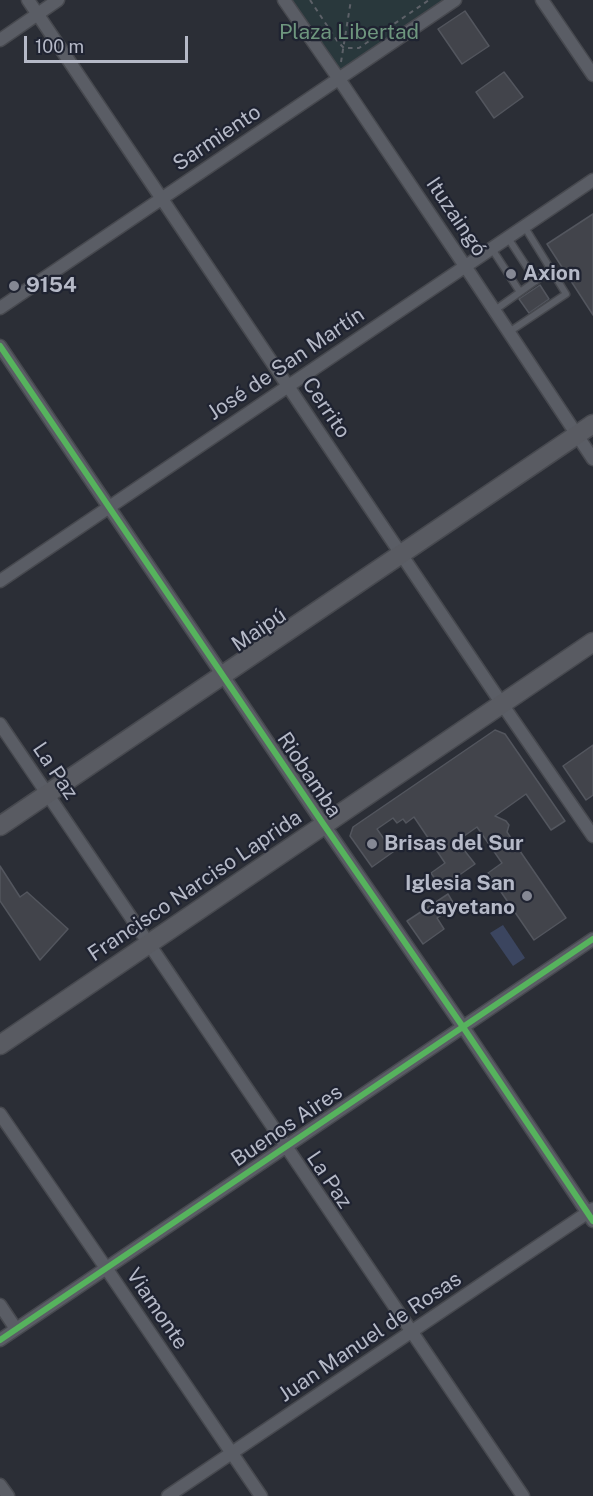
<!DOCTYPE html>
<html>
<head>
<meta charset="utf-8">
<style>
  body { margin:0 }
  #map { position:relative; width:593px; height:1496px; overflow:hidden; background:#2b2e36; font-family:"Public Sans",sans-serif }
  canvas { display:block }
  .scale { position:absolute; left:24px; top:36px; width:164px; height:27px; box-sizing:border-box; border:3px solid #b5b9c7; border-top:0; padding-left:8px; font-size:18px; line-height:21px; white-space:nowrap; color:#b5b9c7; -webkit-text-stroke:4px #1f2331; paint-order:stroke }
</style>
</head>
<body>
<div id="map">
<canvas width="593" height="1496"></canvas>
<div class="scale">100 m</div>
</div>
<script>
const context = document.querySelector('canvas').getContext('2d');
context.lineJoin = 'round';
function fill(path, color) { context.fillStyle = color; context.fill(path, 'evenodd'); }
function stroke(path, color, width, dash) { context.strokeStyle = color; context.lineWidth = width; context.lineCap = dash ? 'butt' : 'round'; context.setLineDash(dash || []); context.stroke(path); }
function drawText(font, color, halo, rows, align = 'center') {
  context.font = font + ' "Public Sans",sans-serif'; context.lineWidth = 4.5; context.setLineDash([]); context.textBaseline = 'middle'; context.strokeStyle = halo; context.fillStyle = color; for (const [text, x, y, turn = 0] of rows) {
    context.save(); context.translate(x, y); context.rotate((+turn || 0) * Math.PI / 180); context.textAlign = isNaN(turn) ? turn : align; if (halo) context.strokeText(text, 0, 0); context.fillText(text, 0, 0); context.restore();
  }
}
fill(new Path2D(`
  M 284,0 L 455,0 L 339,79 Z`), '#29383c');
fill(new Path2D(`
  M 503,925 L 525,958 L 513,966 L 490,933 Z`), '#3b455f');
const building = new Path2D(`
  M 465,11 L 489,46 L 462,64 L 438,29 Z
  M 504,72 L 523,97 L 494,118 L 476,92 Z
  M 593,214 L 593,315 L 547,244 Z
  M 540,285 L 549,299 L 529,313 L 519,299 Z
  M 495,730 L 505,734 L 565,821 L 551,830 L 526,794 L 495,816 L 506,821 L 509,825 L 507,832 L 511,838 L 566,918 L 534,940 L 488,873 L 502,863 L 477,827 L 457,841 L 475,864 L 441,888 L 431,873 L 445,863 L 414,817 L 406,823 L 403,819 L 397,823 L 393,818 L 377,829 L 393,852 L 372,867 L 350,836 L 353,827 Z
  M 593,745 L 593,795 L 586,800 L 563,766 Z
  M 0,866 L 20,897 L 27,892 L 68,929 L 40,960 L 0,901 Z
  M 448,894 L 455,906 L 437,918 L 444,929 L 423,944 L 407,921 Z`);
fill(building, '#42444b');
stroke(building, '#53565e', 1.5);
const service = new Path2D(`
  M 508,238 L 536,281
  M 492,249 L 520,292
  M 495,310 L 551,270
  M 509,332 L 566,294 L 524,226`);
const minor = new Path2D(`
  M 28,0 L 502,704 L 593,836
  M 284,0 L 339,79 L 465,266 L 593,459
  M 542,0 L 593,75
  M 0,40 L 58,0
  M 0,308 L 455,0
  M 0,346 L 324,825 L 463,1027 L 593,1221
  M 0,581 L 593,180
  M 0,724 L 523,1496
  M 0,1114 L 106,1268 L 261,1496
  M 0,1305 L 16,1329
  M 0,1340 L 593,939
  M 0,1485 L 8,1496
  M 168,1496 L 593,1209`);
const secondary = new Path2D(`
  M 0,826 L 593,424
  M 0,1045 L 593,642`);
stroke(service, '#47494f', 9);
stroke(minor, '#47494f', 15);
stroke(secondary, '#47494f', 21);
stroke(new Path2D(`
  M 310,0 L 338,42 L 344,48 L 359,48 L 429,0
  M 341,62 L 351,0`), '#5d6168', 2, [4.5, 4.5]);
stroke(service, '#5a5d65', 6);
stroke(minor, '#5a5d65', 12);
stroke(secondary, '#595b62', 18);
stroke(new Path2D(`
  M 0,346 L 324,825 L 463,1027 L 593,1221
  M 0,1340 L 593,939`), '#56b35d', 6);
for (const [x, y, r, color] of [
  [511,274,6,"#858894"],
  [14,286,6,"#858894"],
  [372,844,6,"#858894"],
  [527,896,6,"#858894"]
]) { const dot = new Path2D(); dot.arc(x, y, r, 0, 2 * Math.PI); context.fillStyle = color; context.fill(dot); stroke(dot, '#1f2331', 2); }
drawText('21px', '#6e967e', '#1f2331', [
  ["Plaza Libertad",349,33]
]);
drawText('21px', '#b5b9c7', '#1f2331', [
  ["Sarmiento",217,138,-34],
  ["Ituzaingó",456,217,56],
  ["José de San Martín",286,364,-34],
  ["Cerrito",326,408,56],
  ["Maipú",259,630,-34],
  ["La Paz",55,771,56],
  ["Riobamba",309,775,56],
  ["Francisco Narciso Laprida",195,886,-34],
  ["Buenos Aires",287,1126,-34],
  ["La Paz",329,1180,56],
  ["Viamonte",157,1309,56],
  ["Juan Manuel de Rosas",370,1337,-34]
]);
drawText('bold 21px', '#b5b9c7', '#1f2331', [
  ["Axion",523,274],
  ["9154",26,286],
  ["Brisas del Sur",384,844],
  ["Iglesia San",515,884,"right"],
  ["Cayetano",515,908,"right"]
], 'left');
</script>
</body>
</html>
